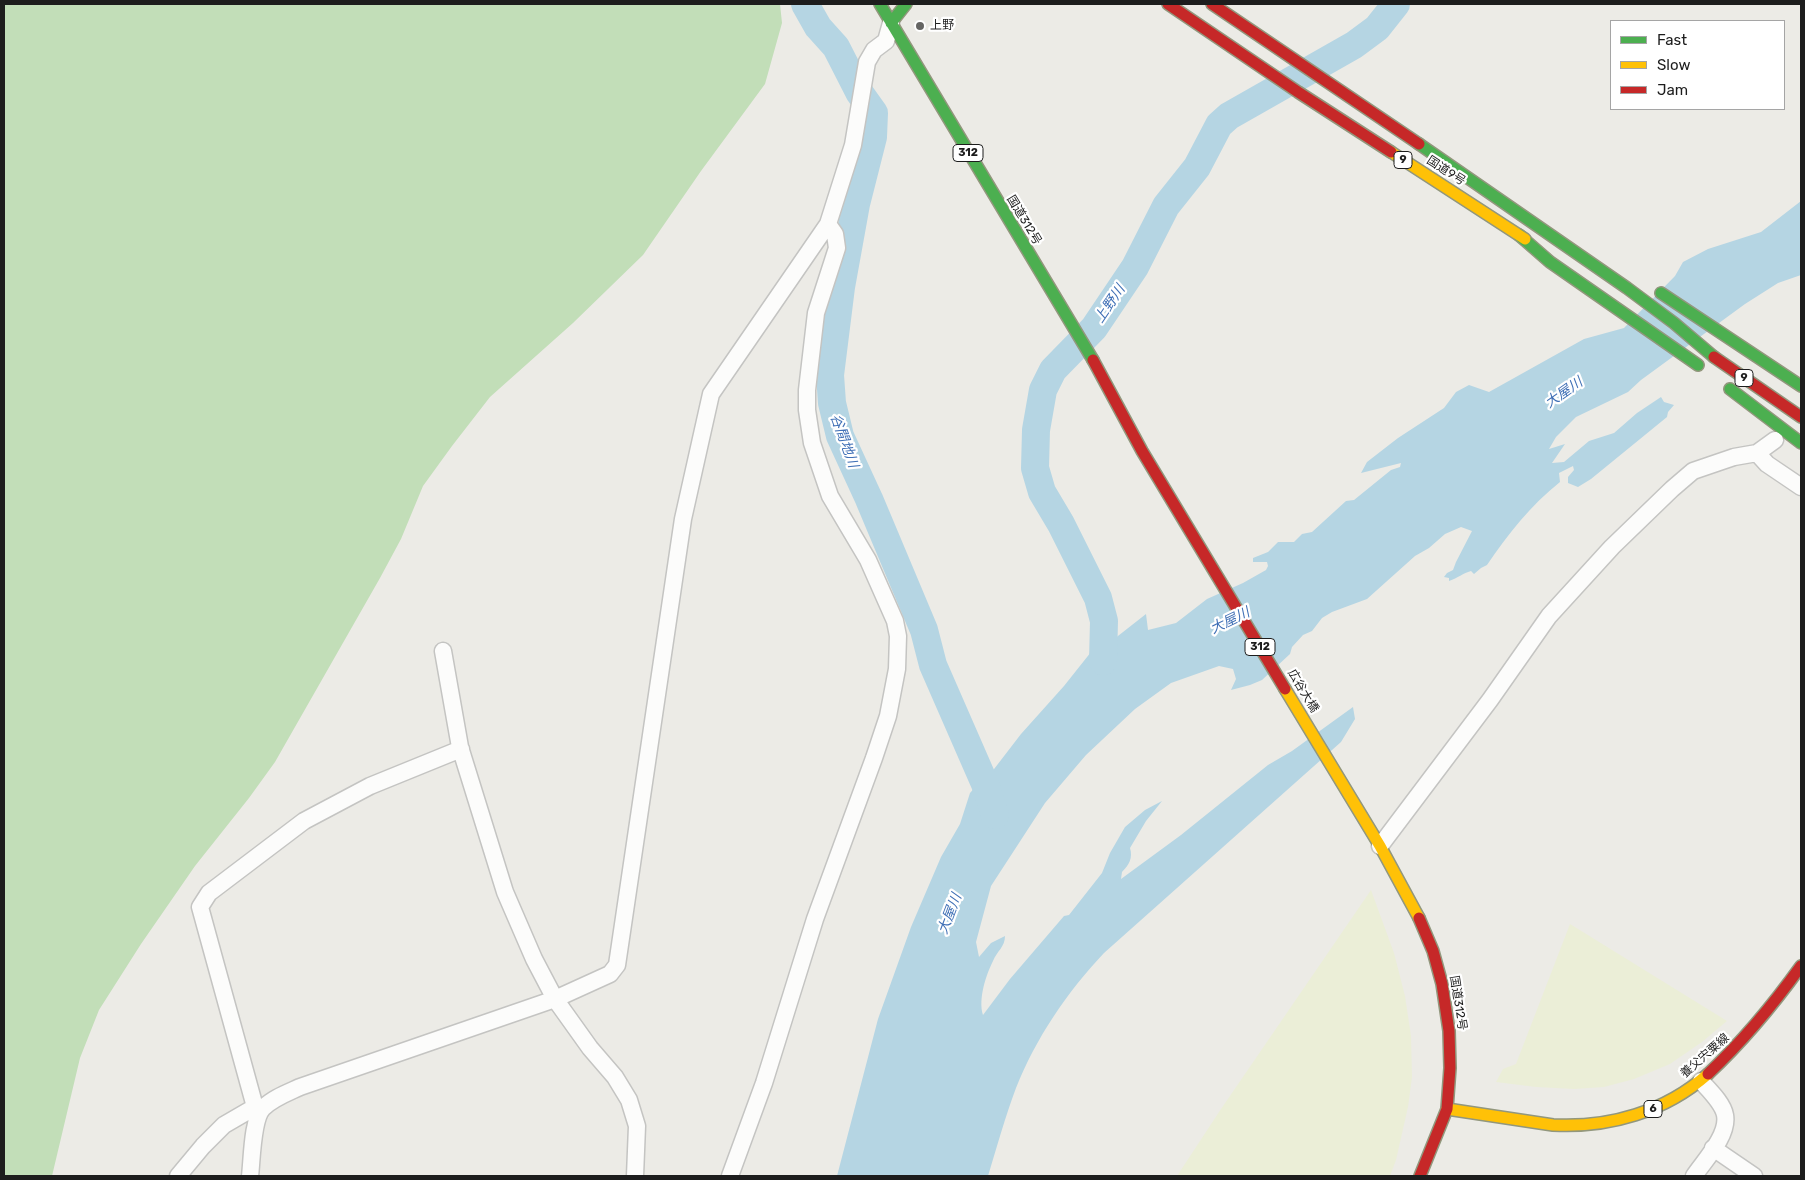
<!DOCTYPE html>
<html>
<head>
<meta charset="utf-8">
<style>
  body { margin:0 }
  #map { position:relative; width:1805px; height:1180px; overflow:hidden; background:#ecebe6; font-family:Rubik,sans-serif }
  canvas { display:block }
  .frame { position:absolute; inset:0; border:5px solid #1d1d1d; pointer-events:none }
  .legend { position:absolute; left:1610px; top:20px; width:175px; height:90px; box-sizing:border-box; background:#fff; border:1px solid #a5a5a5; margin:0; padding:6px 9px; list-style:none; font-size:15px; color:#1d1d1d }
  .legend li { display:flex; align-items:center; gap:10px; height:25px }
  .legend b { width:25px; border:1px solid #a5a5a5 }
</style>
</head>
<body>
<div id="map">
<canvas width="1805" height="1180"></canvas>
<div class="frame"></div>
<ul class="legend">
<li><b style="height:6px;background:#4caf50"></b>Fast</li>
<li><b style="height:6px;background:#ffc107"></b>Slow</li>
<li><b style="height:6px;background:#c62828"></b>Jam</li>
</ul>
</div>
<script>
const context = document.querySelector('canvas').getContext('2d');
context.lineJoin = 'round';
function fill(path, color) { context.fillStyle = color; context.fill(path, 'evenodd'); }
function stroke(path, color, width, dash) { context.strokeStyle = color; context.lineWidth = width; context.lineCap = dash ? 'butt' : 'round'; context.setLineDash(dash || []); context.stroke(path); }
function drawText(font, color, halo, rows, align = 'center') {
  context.font = font + ' Rubik,"Noto Sans JP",sans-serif'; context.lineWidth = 4.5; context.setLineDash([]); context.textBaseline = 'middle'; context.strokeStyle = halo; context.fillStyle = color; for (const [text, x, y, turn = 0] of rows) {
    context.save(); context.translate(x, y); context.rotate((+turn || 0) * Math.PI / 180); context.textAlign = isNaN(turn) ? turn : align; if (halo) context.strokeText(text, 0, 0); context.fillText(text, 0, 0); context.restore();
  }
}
fill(new Path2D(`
  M 1371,890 L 1394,953 L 1405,996 L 1411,1036 L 1412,1077 L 1408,1107 L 1396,1160 L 1390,1176 L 1177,1176 L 1221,1109 Z
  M 1570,924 L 1727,1021 L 1702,1042 L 1670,1064 L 1634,1079 L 1604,1087 L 1574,1089 L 1536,1087 L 1496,1082 L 1503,1069 L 1516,1064 Z`), '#ebeed7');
fill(new Path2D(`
  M 4,4 L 780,4 L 782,23 L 765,84 L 701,171 L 643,255 L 573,323 L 490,397 L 452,446 L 423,486 L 401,539 L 380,578 L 275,762 L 249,798 L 195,866 L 141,944 L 99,1010 L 80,1058 L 52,1176 L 4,1176 Z`), '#c2deb8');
fill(new Path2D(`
  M 1801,201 L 1801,275 L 1778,283 L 1745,304 L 1641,380 L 1628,392 L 1576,417 L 1556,437 L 1549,449 L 1565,444 L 1552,463 L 1564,462 L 1589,441 L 1614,433 L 1637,413 L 1661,397 L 1664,402 L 1674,405 L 1668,412 L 1667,417 L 1591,479 L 1578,487 L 1568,483 L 1568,477 L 1574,470 L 1573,466 L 1559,473 L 1560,482 C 1531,505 1508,534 1487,565 L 1481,568 L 1474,574 L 1471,571 C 1463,573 1458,578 1449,581 L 1449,578 L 1444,577 L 1447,573 L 1453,570 L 1456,562 L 1472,531 L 1461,527 L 1445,534 L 1429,548 L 1415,556 L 1367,599 L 1332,612 L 1322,618 L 1312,631 L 1303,635 L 1292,647 L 1290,654 L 1262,680 L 1250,685 L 1231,690 L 1236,679 L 1233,669 L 1219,666 L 1171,683 L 1135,709 L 1086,755 L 1045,803 L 991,886 L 976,942 L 979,957 L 991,943 L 1005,936 C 1005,947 997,951 993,961 C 986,975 978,999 983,1015 L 1010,979 L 1064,916 L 1069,915 L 1102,873 L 1110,853 L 1125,827 L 1145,810 L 1162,801 L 1146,821 L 1130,848 C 1133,858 1129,865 1122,872 L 1121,879 L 1181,835 L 1268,765 L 1292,751 L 1353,707 L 1355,719 L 1341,742 L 1104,953 C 1067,992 1036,1038 1016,1088 C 1005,1117 997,1147 988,1176 L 837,1176 L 878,1019 L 911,927 L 941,857 L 960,824 L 970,793 L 979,783 L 991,773 L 1021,734 L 1064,686 L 1095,647 L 1104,621 L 1109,643 L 1146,614 L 1148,630 L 1176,623 L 1207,599 L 1243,583 L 1266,570 L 1268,566 L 1267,562 L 1253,562 L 1253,558 L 1268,552 L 1278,542 L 1294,542 L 1302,534 L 1312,532 L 1346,501 L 1354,500 L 1391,470 L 1400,467 L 1401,463 L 1361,473 L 1367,462 L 1398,438 L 1444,408 L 1456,392 L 1469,385 L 1489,392 L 1584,339 L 1624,328 L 1675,276 L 1683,262 L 1708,249 L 1761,232 Z`), '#b5d5e3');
stroke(new Path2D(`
  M 805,4 L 818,27 L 836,47 L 859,92 L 874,113 L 873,137 L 856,204 L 841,287 L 830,375 L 832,403 L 840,436 L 869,499 L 924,630 L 933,665 L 985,784 L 995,815
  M 1103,661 L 1104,621 L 1098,598 L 1061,524 L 1042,492 L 1035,468 L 1036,430 L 1043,390 L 1053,370 L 1094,328 L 1135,267 L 1166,206 L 1197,167 L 1219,125 L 1229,116 L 1354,45 L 1377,28 L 1396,4`), '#b5d5e3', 28);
const street = new Path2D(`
  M 1757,453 L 1767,464 L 1801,487
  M 443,651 L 460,747 L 505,892 L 534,959 L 555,999 L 590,1048 L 615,1077 L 629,1100 L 637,1126 L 635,1176
  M 1380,846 L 1490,700 L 1549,616 L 1612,547 L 1672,489 L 1693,471 L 1734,457 L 1757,453 L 1775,440
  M 255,1107 L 200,907 L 209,893 L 304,821 L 370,786 L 461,749
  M 1713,1148 L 1754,1176
  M 178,1176 L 203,1146 L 224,1125 L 255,1107
  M 250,1176 C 252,1161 252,1119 263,1108 C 273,1098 287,1093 300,1087 L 555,999 L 610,974 L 617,965 L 683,519 L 711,394 L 828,224 L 853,145 L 867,62 L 874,50 L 886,41 L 891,23
  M 730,1176 L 764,1083 L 815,919 L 874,758 L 888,716 L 897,669 L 898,636 L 895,621 L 868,560 L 830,496 L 812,443 L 807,410 L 807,390 L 816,313 L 837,248 L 835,234 L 828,224
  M 1694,1176 C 1704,1161 1729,1135 1725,1115 C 1723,1103 1709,1090 1701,1081`);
const fast = new Path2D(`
  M 880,4 L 1093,360
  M 891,23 L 906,4
  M 1419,144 L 1627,288 L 1674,323 L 1714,357
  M 1519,235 L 1550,262 L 1698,365
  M 1661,293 L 1801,386
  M 1730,389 L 1801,443`);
const slow = new Path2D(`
  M 1391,152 L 1525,239
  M 1285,689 L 1380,846 L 1419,918
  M 1447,1109 L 1553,1125 C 1609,1128 1665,1112 1708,1074`);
const jam = new Path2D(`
  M 1168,4 L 1298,92 L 1391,152
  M 1212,4 L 1419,144
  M 1714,357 L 1801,417
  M 1093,360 L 1142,451 L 1285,689
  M 1419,918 L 1433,951 L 1442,984 L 1449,1031 L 1450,1068 L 1447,1109 L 1420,1176
  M 1708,1074 C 1743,1041 1773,1005 1801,966`);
stroke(street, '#c4c4c2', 19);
stroke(fast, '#92977d', 14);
stroke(slow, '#92977d', 14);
stroke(jam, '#92977d', 14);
stroke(street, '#fcfcfb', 16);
stroke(fast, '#4caf50', 11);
stroke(slow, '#ffc107', 11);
stroke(jam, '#c62828', 11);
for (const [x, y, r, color] of [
  [920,26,5,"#656563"]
]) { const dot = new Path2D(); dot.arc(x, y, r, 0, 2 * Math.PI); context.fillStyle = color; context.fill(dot); stroke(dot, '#fff', 2); }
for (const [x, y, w] of [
  [968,153,30],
  [1403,160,18],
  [1744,378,18],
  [1260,647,30],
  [1653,1109,18]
]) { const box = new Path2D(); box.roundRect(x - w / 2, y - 8.5, w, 17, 4); context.fillStyle = '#fff'; context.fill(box); stroke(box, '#1d1d1d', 1); }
drawText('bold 11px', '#1d1d1d', null, [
  ["312",968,153],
  ["9",1403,160],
  ["9",1744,378],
  ["312",1260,647],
  ["6",1653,1109]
]);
drawText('12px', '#1d1d1d', '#fff', [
  ["上野",930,26]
], 'left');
drawText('12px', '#1d1d1d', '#fff', [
  ["国道9号",1446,171,33],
  ["国道312号",1024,220,59],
  ["広谷大橋",1303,691,59],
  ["国道312号",1458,1003,81],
  ["養父宍粟線",1705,1056,-41]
]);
drawText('italic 14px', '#4070b6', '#fff', [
  ["上野川",1110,304,-56],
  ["大屋川",1564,393,-35],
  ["谷間地川",844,441,70],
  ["大屋川",1230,621,-26],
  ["大屋川",950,914,-69]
]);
</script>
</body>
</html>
